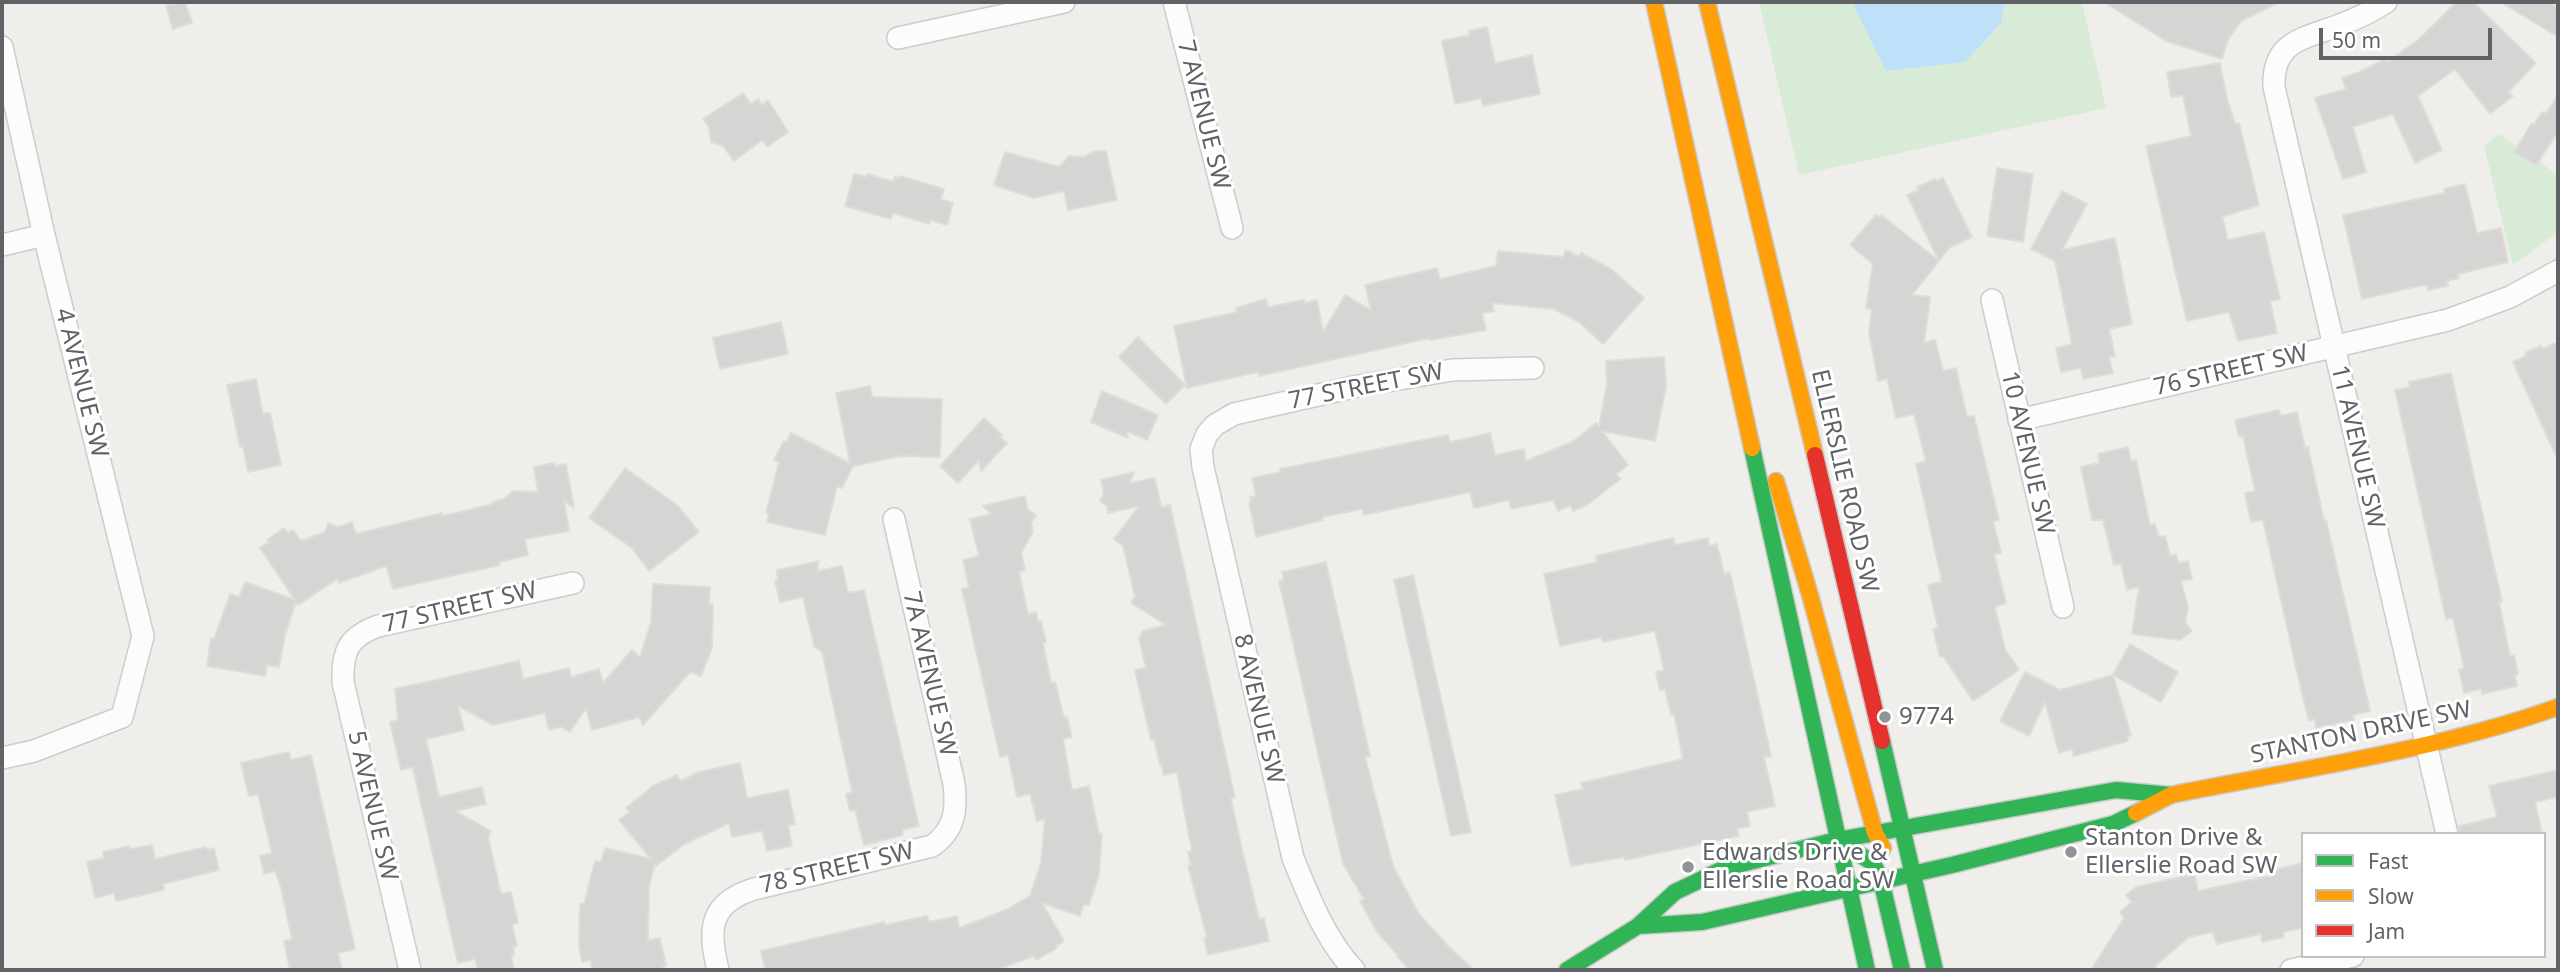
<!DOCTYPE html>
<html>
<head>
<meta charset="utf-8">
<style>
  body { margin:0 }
  #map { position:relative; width:2560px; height:972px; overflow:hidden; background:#efeeea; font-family:"Noto Sans",sans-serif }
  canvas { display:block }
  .frame { position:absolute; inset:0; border:4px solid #5f6368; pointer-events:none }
  .legend { position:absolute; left:2301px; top:832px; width:245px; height:126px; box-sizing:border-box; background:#fff; border:2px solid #bfc1c3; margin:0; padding:9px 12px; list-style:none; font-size:21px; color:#5f6368 }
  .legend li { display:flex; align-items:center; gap:14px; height:35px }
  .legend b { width:35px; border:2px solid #bfc1c3 }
  .scale { position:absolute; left:2319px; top:28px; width:173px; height:32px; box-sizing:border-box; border:4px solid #5f6368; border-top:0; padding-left:9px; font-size:21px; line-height:24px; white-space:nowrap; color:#5f6368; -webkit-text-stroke:5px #fff; paint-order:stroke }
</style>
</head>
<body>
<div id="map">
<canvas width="2560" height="972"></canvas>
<div class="frame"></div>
<ul class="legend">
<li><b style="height:9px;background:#30b455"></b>Fast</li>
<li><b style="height:9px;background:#ff9f0a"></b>Slow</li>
<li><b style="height:9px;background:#e5322d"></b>Jam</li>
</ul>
<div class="scale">50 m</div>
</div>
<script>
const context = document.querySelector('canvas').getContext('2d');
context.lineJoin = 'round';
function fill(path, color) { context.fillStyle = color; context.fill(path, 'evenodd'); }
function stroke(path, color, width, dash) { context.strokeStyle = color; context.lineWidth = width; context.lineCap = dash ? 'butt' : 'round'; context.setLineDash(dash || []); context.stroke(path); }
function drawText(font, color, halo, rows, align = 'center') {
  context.font = font + ' "Noto Sans",sans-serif'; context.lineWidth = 6; context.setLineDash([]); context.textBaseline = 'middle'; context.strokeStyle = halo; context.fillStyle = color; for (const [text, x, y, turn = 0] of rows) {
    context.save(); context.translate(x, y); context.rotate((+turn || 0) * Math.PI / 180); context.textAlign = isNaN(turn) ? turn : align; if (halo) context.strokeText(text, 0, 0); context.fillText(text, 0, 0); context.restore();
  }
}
fill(new Path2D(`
  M 1759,2 L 2082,2 L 2106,108 L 1799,175 Z
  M 2499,134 L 2558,175 L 2558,232 L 2513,265 L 2484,146 Z`), '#d8ebd6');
fill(new Path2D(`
  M 1852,2 L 2004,2 L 2001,23 L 1965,62 L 1886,71 Z`), '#bfe0f9');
const building = new Path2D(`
  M 179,2 L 185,2 L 192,23 L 173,29 L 166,6 Z
  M 2104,2 L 2280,2 L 2241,21 L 2228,40 L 2222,59 L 2166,41 Z
  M 2457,2 L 2473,2 L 2536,63 L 2508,92 L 2513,96 L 2490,114 L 2455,69 L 2418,96 L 2442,150 L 2415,163 L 2393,114 L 2353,127 L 2366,172 L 2343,179 L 2315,98 L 2346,89 L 2342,78 L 2360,72 L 2385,59 L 2387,62 L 2418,40 Z
  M 2501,2 L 2549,2 L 2558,8 L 2558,37 Z
  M 1487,27 L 1495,63 L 1532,55 L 1540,94 L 1483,106 L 1481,98 L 1455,104 L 1442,41 L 1470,35 L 1469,31 Z
  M 2220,63 L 2226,95 L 2235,124 L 2239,123 L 2259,205 L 2222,217 L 2228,240 L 2264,232 L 2280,299 L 2270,301 L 2277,333 L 2238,341 L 2229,312 L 2187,321 L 2146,146 L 2191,136 L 2183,95 L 2171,97 L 2167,72 Z
  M 743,93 L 751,104 L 758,99 L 762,105 L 768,100 L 788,132 L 767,147 L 762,140 L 734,161 L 723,146 L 711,142 L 709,127 L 703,119 Z
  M 2558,95 L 2558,132 L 2536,165 L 2514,152 L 2532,123 L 2534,125 L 2542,112 L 2546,114 Z
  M 1095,151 L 1106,151 L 1117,200 L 1068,210 L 1064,191 L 1034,198 L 994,185 L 1005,152 L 1059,167 L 1069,156 L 1084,157 Z
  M 1997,168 L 2033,174 L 2023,242 L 1987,236 Z
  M 854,174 L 866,177 L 867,174 L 894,182 L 895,177 L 899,179 L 900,176 L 944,189 L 941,199 L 953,203 L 947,225 L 931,220 L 929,224 L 893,213 L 891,219 L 845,206 Z
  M 1943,178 L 1972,237 L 1949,248 L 1939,261 L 1907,195 L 1919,190 L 1917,187 L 1935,179 L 1936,181 Z
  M 2465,184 L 2477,233 L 2501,228 L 2508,262 L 2458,274 L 2459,278 L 2447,281 L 2448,286 L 2428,290 L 2427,285 L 2414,287 L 2362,299 L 2343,215 L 2445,193 L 2444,189 Z
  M 2062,191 L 2087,204 L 2062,250 L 2115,238 L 2132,324 L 2109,329 L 2115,356 L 2109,357 L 2113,373 L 2083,379 L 2081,368 L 2061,372 L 2056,348 L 2072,344 L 2055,261 L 2031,249 Z
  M 1876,215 L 1879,217 L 1881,215 L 1939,261 L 1912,295 L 1930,297 L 1924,343 L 1935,340 L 1943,371 L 1956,368 L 1967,417 L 1974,416 L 1999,520 L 1993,521 L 2001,553 L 1994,554 L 2006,603 L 1995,607 L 2005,649 L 2019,670 L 1973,701 L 1943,656 L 1940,657 L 1933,629 L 1938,627 L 1928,585 L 1942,582 L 1916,464 L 1926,461 L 1914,414 L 1896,418 L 1887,379 L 1878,381 L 1869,332 L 1872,309 L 1866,308 L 1873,264 L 1850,245 Z
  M 1566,250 L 1579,257 L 1581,253 L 1611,269 L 1644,298 L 1603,344 L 1579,322 L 1554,309 L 1492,303 L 1494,311 L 1482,313 L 1486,330 L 1430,340 L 1430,338 L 1259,376 L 1258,372 L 1187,388 L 1174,326 L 1237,312 L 1236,308 L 1266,299 L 1268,307 L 1304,300 L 1305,303 L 1317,300 L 1323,332 L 1345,295 L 1371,310 L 1365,285 L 1437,268 L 1440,279 L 1496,266 L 1498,251 L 1563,257 Z
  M 781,322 L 788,354 L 720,369 L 713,338 Z
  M 1138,337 L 1185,385 L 1166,404 L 1119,357 Z
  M 2558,342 L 2558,460 L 2513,362 L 2526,356 L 2525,353 L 2541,346 L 2543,349 Z
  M 1664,357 L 1666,387 L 1655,441 L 1602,431 L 1628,465 L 1616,474 L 1620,479 L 1587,505 L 1573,511 L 1570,505 L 1558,511 L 1553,500 L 1511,509 L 1509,500 L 1474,508 L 1470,492 L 1364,515 L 1362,509 L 1322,517 L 1323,520 L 1256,537 L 1249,502 L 1251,502 L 1250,497 L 1256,496 L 1252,478 L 1281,472 L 1280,469 L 1448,435 L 1450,442 L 1490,433 L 1495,455 L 1524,449 L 1526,461 L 1574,441 L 1596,423 L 1599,427 L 1607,383 L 1606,361 Z
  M 2451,373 L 2502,602 L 2499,602 L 2510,656 L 2514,655 L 2518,674 L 2515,675 L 2517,686 L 2482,694 L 2481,689 L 2464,693 L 2459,670 L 2464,668 L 2453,618 L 2446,619 L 2395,390 L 2410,387 L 2409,382 Z
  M 256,379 L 263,414 L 270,413 L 281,465 L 248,472 L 243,446 L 240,447 L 227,385 Z
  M 870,386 L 872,397 L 942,399 L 940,457 L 901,456 L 853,466 L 842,488 L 837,486 L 825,535 L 767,522 L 769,513 L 766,513 L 779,462 L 774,460 L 784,441 L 787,442 L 791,433 L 850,463 L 836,393 Z
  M 1102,391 L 1158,415 L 1147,440 L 1127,431 L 1128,438 L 1091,422 Z
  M 2279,410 L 2281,416 L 2297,412 L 2305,448 L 2308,447 L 2324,521 L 2326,520 L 2370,711 L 2353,715 L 2354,720 L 2316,728 L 2315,719 L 2309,721 L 2302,694 L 2263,520 L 2251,522 L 2245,493 L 2255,491 L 2243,436 L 2239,437 L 2235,420 Z
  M 984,418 L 1002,435 L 1000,437 L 1007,443 L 981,471 L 979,460 L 958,483 L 940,466 Z
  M 2128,447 L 2131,461 L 2136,460 L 2150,525 L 2155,524 L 2159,537 L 2165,536 L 2170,556 L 2176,554 L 2178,563 L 2188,561 L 2192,579 L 2181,581 L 2188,608 L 2185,622 L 2192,631 L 2180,640 L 2132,634 L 2139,587 L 2127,590 L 2121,564 L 2114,565 L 2103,520 L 2092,520 L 2081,467 L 2099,463 L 2098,454 Z
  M 554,463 L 555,466 L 566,464 L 574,508 L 564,501 L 569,531 L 525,539 L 528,555 L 499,562 L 500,565 L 393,589 L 386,566 L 339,583 L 337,579 L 298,605 L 296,602 L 285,635 L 279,667 L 267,665 L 265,676 L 207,666 L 211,638 L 214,639 L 230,594 L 239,597 L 245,582 L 295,600 L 260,548 L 269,542 L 267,540 L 284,528 L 288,533 L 293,530 L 301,541 L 325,532 L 328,523 L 338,527 L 352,522 L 356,534 L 442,513 L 443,516 L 493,504 L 493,502 L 504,499 L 513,491 L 538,492 L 534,467 Z
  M 625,468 L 678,506 L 699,532 L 649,571 L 632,548 L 589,518 Z
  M 1134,472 L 1130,483 L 1155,478 L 1161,507 L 1170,505 L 1235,798 L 1231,798 L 1241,845 L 1259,919 L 1264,918 L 1269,941 L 1208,955 L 1204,938 L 1207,937 L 1188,866 L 1191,865 L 1188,852 L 1192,851 L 1177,772 L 1164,775 L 1161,764 L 1160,765 L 1154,739 L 1151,740 L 1135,670 L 1146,668 L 1139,638 L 1143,631 L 1166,625 L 1131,603 L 1135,596 L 1123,546 L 1114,539 L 1139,506 L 1108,513 L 1107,506 L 1100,501 L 1104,494 L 1101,480 Z
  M 1025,496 L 1028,510 L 1036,515 L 1031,523 L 1033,532 L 1021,553 L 1025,570 L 1019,572 L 1028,614 L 1036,612 L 1038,622 L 1041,621 L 1046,642 L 1043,643 L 1051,683 L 1055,682 L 1064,718 L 1067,717 L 1072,737 L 1063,739 L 1072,790 L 1089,786 L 1099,834 L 1102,834 L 1099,874 L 1089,905 L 1084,904 L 1080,916 L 1042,903 L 1064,941 L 1056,946 L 1057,948 L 1036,960 L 1034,956 L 996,970 L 765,970 L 761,951 L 884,922 L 885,925 L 927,916 L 929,922 L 957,916 L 959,928 L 1006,910 L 1030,896 L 1041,863 L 1045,819 L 1037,821 L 1030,794 L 1017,797 L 1008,755 L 1000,757 L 962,589 L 969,587 L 963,560 L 979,556 L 970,519 L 992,514 L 983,506 Z
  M 1673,538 L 1675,545 L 1708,538 L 1709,546 L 1717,544 L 1724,574 L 1730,572 L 1771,756 L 1764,757 L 1775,806 L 1747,812 L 1750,826 L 1737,829 L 1739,836 L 1625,860 L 1624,857 L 1571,866 L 1555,795 L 1583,789 L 1581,783 L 1683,759 L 1674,714 L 1671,715 L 1665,689 L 1660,691 L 1656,672 L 1664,670 L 1655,631 L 1603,642 L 1601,637 L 1560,646 L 1544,574 L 1597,562 L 1596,556 Z
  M 819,561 L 817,571 L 842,566 L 848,593 L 864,590 L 919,826 L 902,830 L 903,835 L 864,845 L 855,810 L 850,811 L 846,794 L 852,792 L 822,652 L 814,646 L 803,597 L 780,602 L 775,581 L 778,580 L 777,570 Z
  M 1326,562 L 1370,756 L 1365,757 L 1393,866 L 1419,914 L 1449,947 L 1474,970 L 1409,970 L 1397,956 L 1398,955 L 1377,932 L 1360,901 L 1364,899 L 1343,864 L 1279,581 L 1284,580 L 1282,572 Z
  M 1413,575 L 1471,832 L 1451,836 L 1394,580 Z
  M 653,584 L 710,587 L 709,604 L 713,604 L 712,648 L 701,676 L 690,672 L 643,725 L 639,717 L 592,730 L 586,708 L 570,732 L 561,727 L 549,730 L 545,713 L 493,725 L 458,706 L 464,730 L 426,739 L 439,797 L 482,787 L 486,804 L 455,811 L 491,831 L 488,837 L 501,894 L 511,892 L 518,923 L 512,924 L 517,946 L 513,947 L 514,955 L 511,956 L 514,970 L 478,970 L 475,959 L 458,963 L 413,769 L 412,767 L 401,770 L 390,722 L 398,720 L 395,689 L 519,661 L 523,679 L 569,668 L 571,677 L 599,669 L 603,683 L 632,650 L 640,657 L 651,622 Z
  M 2130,644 L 2178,672 L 2161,702 L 2113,675 L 2131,735 L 2127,737 L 2128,741 L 2074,756 L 2072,749 L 2059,753 L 2045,702 L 2029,736 L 2000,721 L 2025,672 L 2060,690 L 2113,675 Z
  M 289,752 L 291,760 L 311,755 L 355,949 L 338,953 L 342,970 L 290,970 L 284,941 L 292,939 L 281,888 L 275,871 L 264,874 L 260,856 L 272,853 L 258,794 L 249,796 L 241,763 Z
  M 740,763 L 747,798 L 788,790 L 795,824 L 788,825 L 792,846 L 767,851 L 762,831 L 732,837 L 729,823 L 683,845 L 656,866 L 655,864 L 649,885 L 648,940 L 660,938 L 666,966 L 663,966 L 664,970 L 592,970 L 591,960 L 582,962 L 579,945 L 580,904 L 584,904 L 595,861 L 601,862 L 605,848 L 651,859 L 619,820 L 630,812 L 626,808 L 653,786 L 677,775 L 680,781 L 699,772 Z
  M 2558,770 L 2558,797 L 2535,802 L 2542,834 L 2460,834 L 2459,826 L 2497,817 L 2489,786 Z
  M 152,845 L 155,859 L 206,847 L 207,850 L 214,848 L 219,870 L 163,884 L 164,890 L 116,901 L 114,893 L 95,898 L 87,862 L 104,858 L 103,852 L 130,846 L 131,849 Z
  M 2303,863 L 2303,928 L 2283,932 L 2284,937 L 2262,942 L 2261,934 L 2217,944 L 2212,932 L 2189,937 L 2157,964 L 2154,970 L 2091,970 L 2124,918 L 2120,912 L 2132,902 L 2126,895 L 2136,887 L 2194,874 L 2198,891 L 2274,875 L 2273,870 Z`);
fill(building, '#d6d5d3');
stroke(building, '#deddd9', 2);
const street = new Path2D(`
  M 1174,2 L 1232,228
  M 2386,2 C 2373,11 2358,18 2342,24 C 2306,39 2272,39 2274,87 L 2447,834
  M 898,38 L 1064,2
  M 2,47 L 44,235 L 143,636 L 122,717 L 34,751 L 2,758
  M 2,245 L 44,235
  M 1992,300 L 2063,607
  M 2019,420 L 2448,320 L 2510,297 L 2558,271
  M 410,970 L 343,682 C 342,651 348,637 378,626 L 573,583
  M 718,970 C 708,929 709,903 754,889 L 932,846 C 955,830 957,810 954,784 L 894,519
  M 1354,970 C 1325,939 1309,897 1293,858 L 1203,467 L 1201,449 L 1207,434 L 1215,425 L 1234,414 L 1358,386 L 1452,370 L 1533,368
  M 2291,970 L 2353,956`);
const fast = new Path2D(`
  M 1752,448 L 1867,970
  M 1882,741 L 1935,970
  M 1837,840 L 1873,863 L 1881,880 L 1902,970
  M 1638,926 L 1702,922 L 1952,865 L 2113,824 L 2136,813
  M 1567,970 L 1638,926 L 1675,892 L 1725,868 L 1837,840 L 2116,790 L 2171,795`);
const slow = new Path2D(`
  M 1654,2 L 1752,448
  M 1707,2 L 1815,455
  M 1776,481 L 1810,595 L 1875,833 L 1883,848
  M 2136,813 L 2171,795 C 2299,769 2435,751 2558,707`);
const jam = new Path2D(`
  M 1815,455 L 1882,741`);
stroke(street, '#cbcccc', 24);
stroke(fast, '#cacacb', 19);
stroke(slow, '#cacacb', 19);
stroke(jam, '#cacacb', 19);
stroke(street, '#fdfcfc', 21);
stroke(fast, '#30b455', 16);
stroke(slow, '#ff9f0a', 16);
stroke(jam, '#e5322d', 16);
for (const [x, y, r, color] of [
  [1885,717,7,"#919496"],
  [2071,852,7,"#919496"],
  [1688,867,7,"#919496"]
]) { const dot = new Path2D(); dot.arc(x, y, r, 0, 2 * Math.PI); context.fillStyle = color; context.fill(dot); stroke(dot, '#fff', 2.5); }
drawText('24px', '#5f6368', '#fff', [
  ["7 AVENUE SW",1203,115,76],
  ["76 STREET SW",2231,371,-13],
  ["4 AVENUE SW",81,383,76],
  ["77 STREET SW",1366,387,-11],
  ["11 AVENUE SW",2357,447,77],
  ["10 AVENUE SW",2027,453,77],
  ["ELLERSLIE ROAD SW",1844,481,77],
  ["77 STREET SW",460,608,-13],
  ["7A AVENUE SW",929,674,77],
  ["8 AVENUE SW",1258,709,77],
  ["STANTON DRIVE SW",2361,733,-12],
  ["5 AVENUE SW",372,806,77],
  ["78 STREET SW",837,869,-13]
]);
drawText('24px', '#5f6368', '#fff', [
  ["9774",1899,717],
  ["Stanton Drive &",2085,838],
  ["Ellerslie Road SW",2085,866],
  ["Edwards Drive &",1702,853],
  ["Ellerslie Road SW",1702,881]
], 'left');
</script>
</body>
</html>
